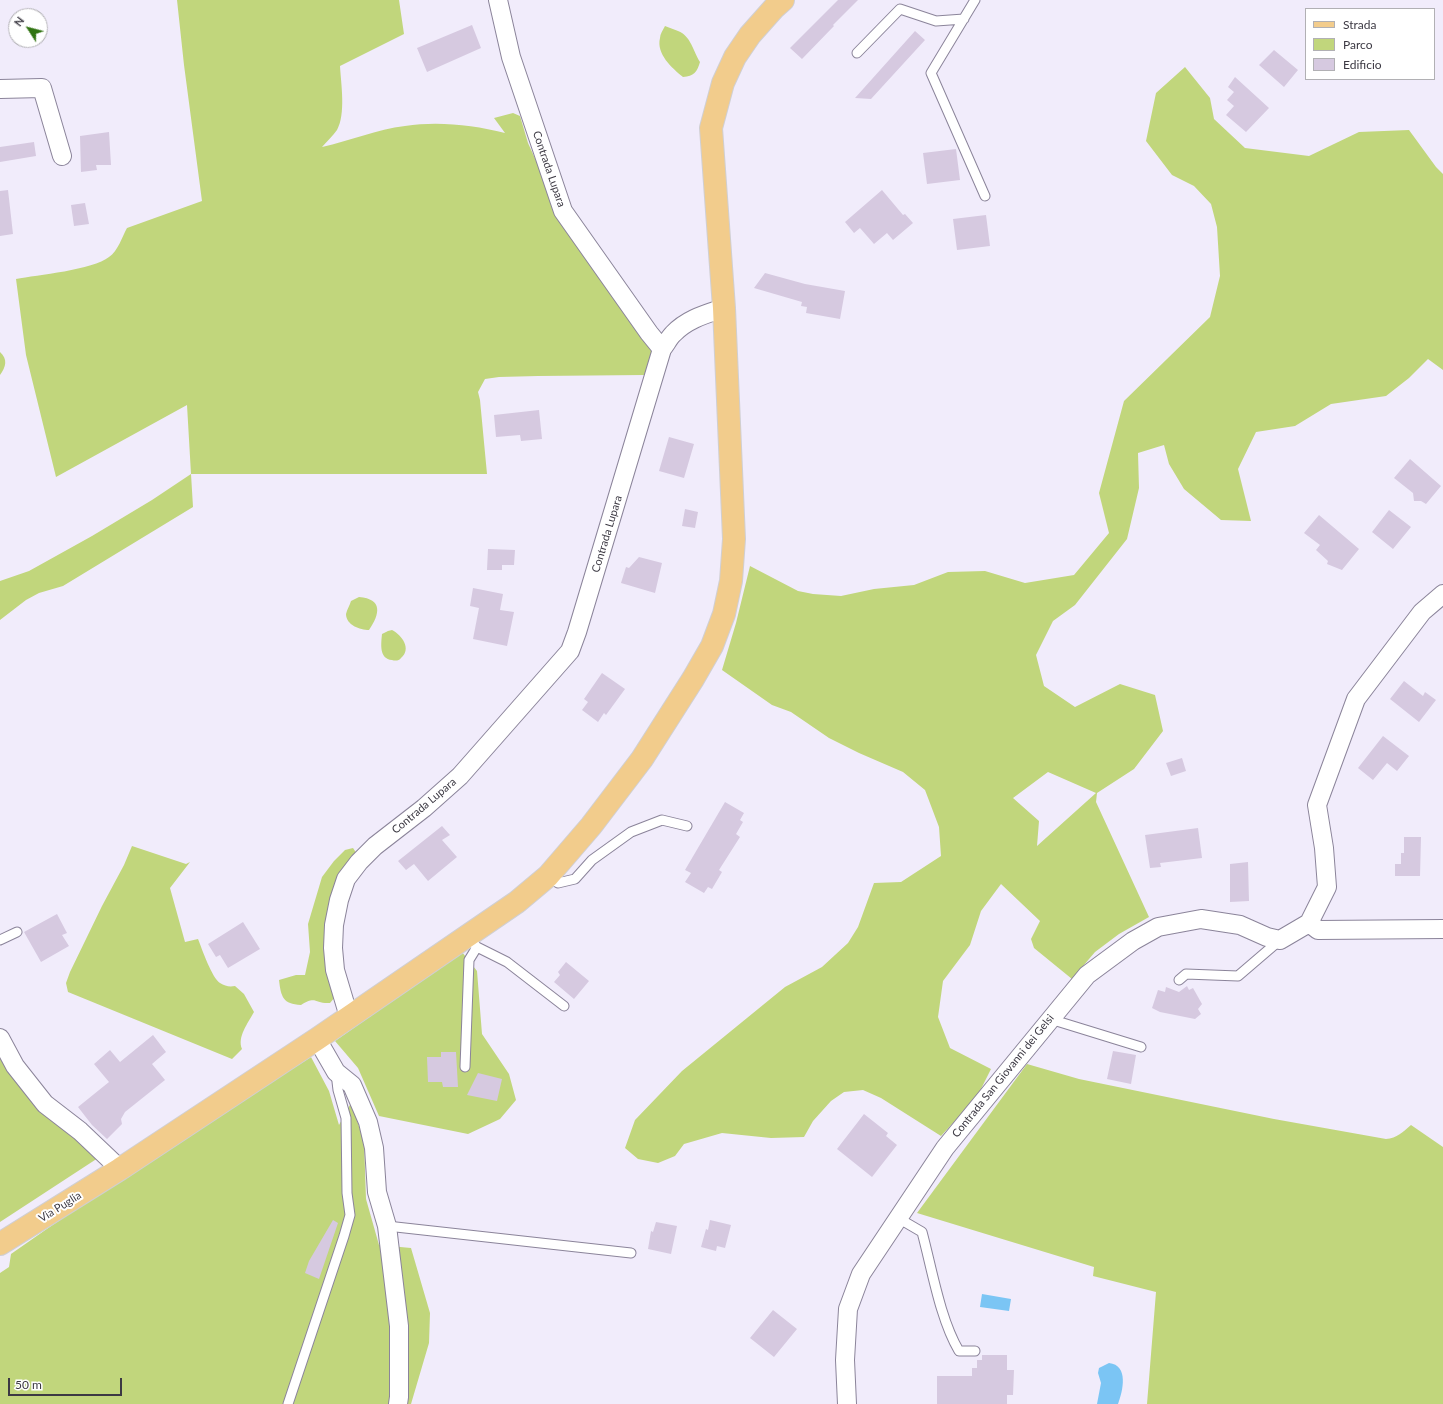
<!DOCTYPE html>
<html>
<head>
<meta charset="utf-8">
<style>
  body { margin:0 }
  #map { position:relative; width:1443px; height:1404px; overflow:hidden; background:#f1ecfb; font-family:Lato,sans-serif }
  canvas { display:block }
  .legend { position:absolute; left:1305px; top:8px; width:130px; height:72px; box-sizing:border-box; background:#fff; border:1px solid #b1b0b4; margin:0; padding:5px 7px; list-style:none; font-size:12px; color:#3c3943 }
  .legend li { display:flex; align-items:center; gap:8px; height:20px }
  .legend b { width:20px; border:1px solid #b1b0b4 }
  .north { position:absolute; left:8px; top:8px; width:40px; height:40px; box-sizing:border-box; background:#fff; border:1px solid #b1b0b4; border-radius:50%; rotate:306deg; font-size:11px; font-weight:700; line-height:16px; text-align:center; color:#3c3943 }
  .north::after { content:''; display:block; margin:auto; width:14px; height:18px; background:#317412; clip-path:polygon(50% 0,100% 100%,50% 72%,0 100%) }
  .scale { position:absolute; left:8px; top:1378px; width:114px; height:18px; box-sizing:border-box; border:2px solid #3c3943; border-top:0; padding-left:5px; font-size:12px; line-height:14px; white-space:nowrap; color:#3c3943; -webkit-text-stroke:3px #fff; paint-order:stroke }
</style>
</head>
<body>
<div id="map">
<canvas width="1443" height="1404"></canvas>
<ul class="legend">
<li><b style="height:5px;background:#f2cc8c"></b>Strada</li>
<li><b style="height:11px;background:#c1d67c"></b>Parco</li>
<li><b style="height:11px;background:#d6c9e0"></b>Edificio</li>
</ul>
<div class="north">N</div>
<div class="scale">50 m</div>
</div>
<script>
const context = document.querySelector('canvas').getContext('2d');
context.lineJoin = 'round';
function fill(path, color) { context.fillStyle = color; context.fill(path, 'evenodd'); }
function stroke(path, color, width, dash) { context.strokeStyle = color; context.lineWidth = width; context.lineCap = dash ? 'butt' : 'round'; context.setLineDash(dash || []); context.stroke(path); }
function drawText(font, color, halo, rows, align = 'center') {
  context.font = font + ' Lato,sans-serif'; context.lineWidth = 4; context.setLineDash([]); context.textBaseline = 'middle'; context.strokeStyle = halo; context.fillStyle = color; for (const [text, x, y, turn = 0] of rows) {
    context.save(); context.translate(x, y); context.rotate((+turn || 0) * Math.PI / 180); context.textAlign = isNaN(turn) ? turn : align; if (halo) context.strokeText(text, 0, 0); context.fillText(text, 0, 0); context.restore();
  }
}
fill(new Path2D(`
  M 177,0 L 399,0 L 404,34 L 340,66 C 341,84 346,114 337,130 C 333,136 327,141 322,147 C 350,141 377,129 405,126 C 438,121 473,125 505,133 L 494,118 L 513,113 L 520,116 L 528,143 L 542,174 L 648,341 L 653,354 L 649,376 L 644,375 L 538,376 L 499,377 L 485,379 L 478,392 L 480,400 L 487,474 L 191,474 L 193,507 L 63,586 L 39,593 L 26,600 L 0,620 L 0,581 L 29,571 L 92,536 L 152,500 L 191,474 L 187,405 L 56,477 L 26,355 L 16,279 C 37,275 93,270 109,257 C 118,251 122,237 127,228 L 202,201 L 184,65 Z
  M 665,26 C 669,28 674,29 678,31 C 691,36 693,51 700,62 C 697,72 694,76 683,77 C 672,68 656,54 660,38 C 660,34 663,30 665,26 Z
  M 1185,67 L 1210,98 L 1214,119 L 1245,148 L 1309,156 L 1359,132 L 1409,130 L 1436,167 L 1443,174 L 1443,370 L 1428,359 L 1409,378 L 1386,396 L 1331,404 L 1295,426 L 1256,432 L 1238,469 L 1251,521 L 1221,520 L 1184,489 L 1169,464 L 1164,445 L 1138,453 L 1139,488 L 1127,539 L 1075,605 L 1053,621 L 1036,655 L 1044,686 L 1075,707 L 1120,684 L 1155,695 L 1163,731 L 1134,769 L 1097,793 L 1096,802 L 1149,917 L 1119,934 L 1095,952 L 1072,979 L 1034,948 L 1031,939 L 1040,921 L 1001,884 L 981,911 L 970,945 L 943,981 L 938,1017 L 950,1048 L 991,1069 L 980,1091 L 964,1111 L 941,1136 L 881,1098 L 863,1090 L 844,1092 L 831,1101 L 813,1121 L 804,1137 L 771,1138 L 722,1133 L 684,1144 L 675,1156 L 658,1163 L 638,1159 L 625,1148 L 635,1120 L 682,1071 L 785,987 L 822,967 L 848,943 L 858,927 L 874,883 L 901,882 L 941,856 L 939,827 L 925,790 L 903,772 L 859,753 L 829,738 L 791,712 L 772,705 L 722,670 L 736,623 L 750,566 L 798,591 L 813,594 L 841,596 L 874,589 L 914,585 L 948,572 L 985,571 L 1025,583 L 1074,575 L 1109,533 L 1099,493 L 1124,401 L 1210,317 L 1220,276 L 1217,227 L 1211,204 L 1194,186 L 1172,175 L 1146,141 L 1156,93 ZM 1048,772 L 1096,793 L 1037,846 L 1039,821 L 1013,798 Z
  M 0,352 C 8,359 6,367 0,375 Z
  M 359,597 C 383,599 380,614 369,630 C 360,630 346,625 346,614 C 347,609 350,605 351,601 Z
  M 392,630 C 402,635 412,649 401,658 C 399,661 395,661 392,660 C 379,659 381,644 382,634 L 388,631 Z
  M 132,846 L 186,864 L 190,862 L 170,888 L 185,942 L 198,939 C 202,949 212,978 220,983 C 225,986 229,987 235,986 L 244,994 L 254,1012 C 248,1023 237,1037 242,1049 L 232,1059 L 68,992 L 66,983 L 70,972 L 102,906 L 124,865 Z
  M 353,848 L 357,854 L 342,874 L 335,997 L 330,1003 C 315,1004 316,995 301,1005 C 283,1004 281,997 279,980 L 296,975 L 305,975 L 310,952 L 308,924 L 322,877 L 334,861 L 345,850 Z
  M 462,952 L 477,971 L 482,1034 L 509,1074 L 516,1100 L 500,1119 L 468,1134 L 379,1116 L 358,1068 L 335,1041 Z
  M 0,1053 L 98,1158 L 0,1222 Z
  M 311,1057 L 329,1091 L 339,1125 L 351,1103 L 364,1141 L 366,1199 L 379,1245 L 411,1248 L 430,1313 L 429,1343 L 411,1404 L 0,1404 L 0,1273 L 9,1267 L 11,1254 C 109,1185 210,1121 311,1057 Z
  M 1027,1064 L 1079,1079 L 1274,1119 L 1386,1139 C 1397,1138 1403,1132 1411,1125 L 1443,1147 L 1443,1404 L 1147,1404 L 1156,1292 L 1093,1276 L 1094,1267 L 917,1213 Z`), '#c1d67c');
fill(new Path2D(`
  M 982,1294 L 1011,1299 L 1009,1311 L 980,1307 Z
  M 1109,1363 C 1129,1365 1123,1391 1118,1404 L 1097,1404 L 1101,1383 L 1098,1373 L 1099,1368 Z`), '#7bc5f4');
fill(new Path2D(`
  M 838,0 L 858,0 L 833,25 L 834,26 L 802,59 L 790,48 Z
  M 472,25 L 481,48 L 427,72 L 417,48 Z
  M 915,31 L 925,40 L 871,99 L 855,98 Z
  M 1274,50 L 1298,70 L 1284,87 L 1259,65 Z
  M 1235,77 L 1269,108 L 1246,132 L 1226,115 L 1234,106 L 1227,100 L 1234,92 L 1228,87 Z
  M 109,132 L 111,165 L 96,165 L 97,170 L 81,172 L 80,136 Z
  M 34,142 L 36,156 L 0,162 L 0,147 Z
  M 956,149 L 960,180 L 927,184 L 923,153 Z
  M 8,190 L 13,234 L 0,236 L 0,191 Z
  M 882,190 L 903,215 L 905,214 L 913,223 L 893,240 L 887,233 L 874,244 L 860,228 L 854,233 L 845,222 Z
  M 85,203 L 89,224 L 74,226 L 71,205 Z
  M 986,215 L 990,246 L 957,250 L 953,219 Z
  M 765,273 L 805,284 L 845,291 L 840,319 L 806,313 L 807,307 L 801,306 L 802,302 L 754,288 Z
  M 539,410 L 542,439 L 521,441 L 520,435 L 496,437 L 494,415 Z
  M 669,437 L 694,444 L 684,478 L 659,471 Z
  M 1410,459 L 1441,486 L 1426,504 L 1421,501 L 1414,501 L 1413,493 L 1394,478 Z
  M 685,509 L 698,512 L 695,528 L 682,526 Z
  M 1389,510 L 1411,527 L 1393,549 L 1372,532 Z
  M 1319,515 L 1359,549 L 1342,570 L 1327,564 L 1328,561 L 1316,550 L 1320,545 L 1304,533 Z
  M 488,549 L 515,550 L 514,565 L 502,565 L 502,570 L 487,570 Z
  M 639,557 L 662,563 L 655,593 L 621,583 L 626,567 L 629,568 Z
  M 473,588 L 503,594 L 500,610 L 514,612 L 507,646 L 473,639 L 479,608 L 470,606 Z
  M 602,673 L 625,689 L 606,715 L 604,713 L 598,722 L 582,710 L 588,702 L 584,699 Z
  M 1404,681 L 1423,696 L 1425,692 L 1436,700 L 1419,722 L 1390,699 Z
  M 1383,736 L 1409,756 L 1397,771 L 1387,763 L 1373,780 L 1358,768 Z
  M 1182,758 L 1186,771 L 1171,776 L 1166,763 Z
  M 725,802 L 744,813 L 740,820 L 743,822 L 736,834 L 740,837 L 719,870 L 722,872 L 712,889 L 708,887 L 704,893 L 685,882 L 691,873 L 685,870 Z
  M 442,826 L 450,835 L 442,840 L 457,857 L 428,881 L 414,864 L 406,870 L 398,861 Z
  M 1198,828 L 1202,858 L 1160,863 L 1161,867 L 1150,868 L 1145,835 Z
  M 1404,837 L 1421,837 L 1420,876 L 1395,876 L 1395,864 L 1401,864 L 1401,853 L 1404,853 Z
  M 1248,862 L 1249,901 L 1230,902 L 1230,864 Z
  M 57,914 L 67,933 L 62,935 L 69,946 L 41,962 L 24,932 Z
  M 243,922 L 260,949 L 228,968 L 220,955 L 216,957 L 208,944 Z
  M 566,962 L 589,981 L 574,999 L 554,982 L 560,975 L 558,972 Z
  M 1187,986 L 1189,990 L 1193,988 L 1202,1004 L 1198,1009 L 1201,1014 L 1195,1019 L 1160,1012 L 1152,1008 L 1158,990 L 1165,992 L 1166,987 L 1179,992 Z
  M 153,1035 L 166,1052 L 152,1064 L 165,1080 L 125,1112 L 121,1119 L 122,1124 L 107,1139 L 92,1125 L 78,1107 L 109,1082 L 94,1064 L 110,1050 L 120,1062 Z
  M 1113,1051 L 1136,1055 L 1131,1084 L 1107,1079 Z
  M 441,1052 L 456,1052 L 458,1087 L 443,1087 L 442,1082 L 428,1082 L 427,1057 L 441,1057 Z
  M 478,1073 L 502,1079 L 497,1101 L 467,1095 Z
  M 864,1114 L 888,1133 L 886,1136 L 897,1145 L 872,1177 L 837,1149 Z
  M 333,1220 L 338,1223 L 319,1279 L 305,1273 L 309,1261 Z
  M 710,1220 L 731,1225 L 725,1248 L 717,1246 L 716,1251 L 701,1247 L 706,1229 L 708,1230 Z
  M 656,1222 L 677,1226 L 671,1254 L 648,1249 L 651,1231 L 653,1232 Z
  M 773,1310 L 797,1329 L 774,1357 L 750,1338 Z
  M 982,1355 L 1007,1355 L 1007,1370 L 1014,1370 L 1013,1395 L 1007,1395 L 1007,1404 L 937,1404 L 937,1376 L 972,1376 L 972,1368 L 977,1368 L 977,1360 L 982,1360 Z`), '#d6c9e0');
const service = new Path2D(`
  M 975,0 L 931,73 L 985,196
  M 857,53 L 900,9 L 936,21 L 964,19
  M 548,876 L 558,883 L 575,879 L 592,860 L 631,832 L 662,820 L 687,826
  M 0,940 L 17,932
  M 473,943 L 477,947 L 507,962 L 564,1006
  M 1179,980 L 1186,974 L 1238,976 L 1280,940
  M 1050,1019 L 1141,1047
  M 465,1067 L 469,960 L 477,947
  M 898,1218 L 922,1232 C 932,1269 940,1319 959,1351 L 975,1351
  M 387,1226 L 631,1253
  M 288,1404 L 344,1236 L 350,1215 L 347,1193 L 346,1118 L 338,1090 L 336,1073`);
const minor = new Path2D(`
  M 0,89 L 42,88 L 62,156
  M 662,349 C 666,344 669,338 673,334 C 687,319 706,314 724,308
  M 1309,923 L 1327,887 L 1324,848 L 1317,805 L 1356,699 L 1422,612 L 1443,594
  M 349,1017 L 335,970 L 333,948 L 334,925 L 339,900 L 346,879 L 359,862 L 375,846 L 424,808 L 460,776 L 570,651 L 577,632 L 662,349 L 649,333 L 563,211 L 511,57 L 498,0
  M 0,1038 L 15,1066 L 45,1104 L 80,1131 L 120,1169
  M 317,1039 L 336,1072 L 352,1085 L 368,1122 L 374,1148 L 377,1192 L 387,1226 L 399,1326 L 399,1397 L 398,1404
  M 847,1404 L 845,1360 L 848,1309 L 861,1274 L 945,1148 L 1087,975 L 1133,941 L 1158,927 L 1201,919 L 1240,925 L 1267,937 L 1280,940 L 1309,923 L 1318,930 L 1443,929`);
const primary = new Path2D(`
  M 0,1244 L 120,1169 L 317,1039 L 517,902 L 548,876 L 591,826 L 642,759 L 693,679 L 712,646 L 724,614 L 731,581 L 734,539 L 724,308 L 711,128 L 723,83 L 735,57 L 750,35 L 774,8 L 783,0`);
stroke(service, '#8b849a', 11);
stroke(minor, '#8b849a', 20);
stroke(primary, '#d0cfd2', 24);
stroke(service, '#fff', 9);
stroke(minor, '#fff', 18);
stroke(primary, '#f2cc8c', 22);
drawText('11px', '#3c3943', '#fff', [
  ["Contrada Lupara",549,169,71],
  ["Contrada Lupara",607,534,-73],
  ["Contrada Lupara",424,806,-40],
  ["Contrada San Giovanni dei Gelsi",1003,1076,-51],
  ["Via Puglia",60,1207,-32]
]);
</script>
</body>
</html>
